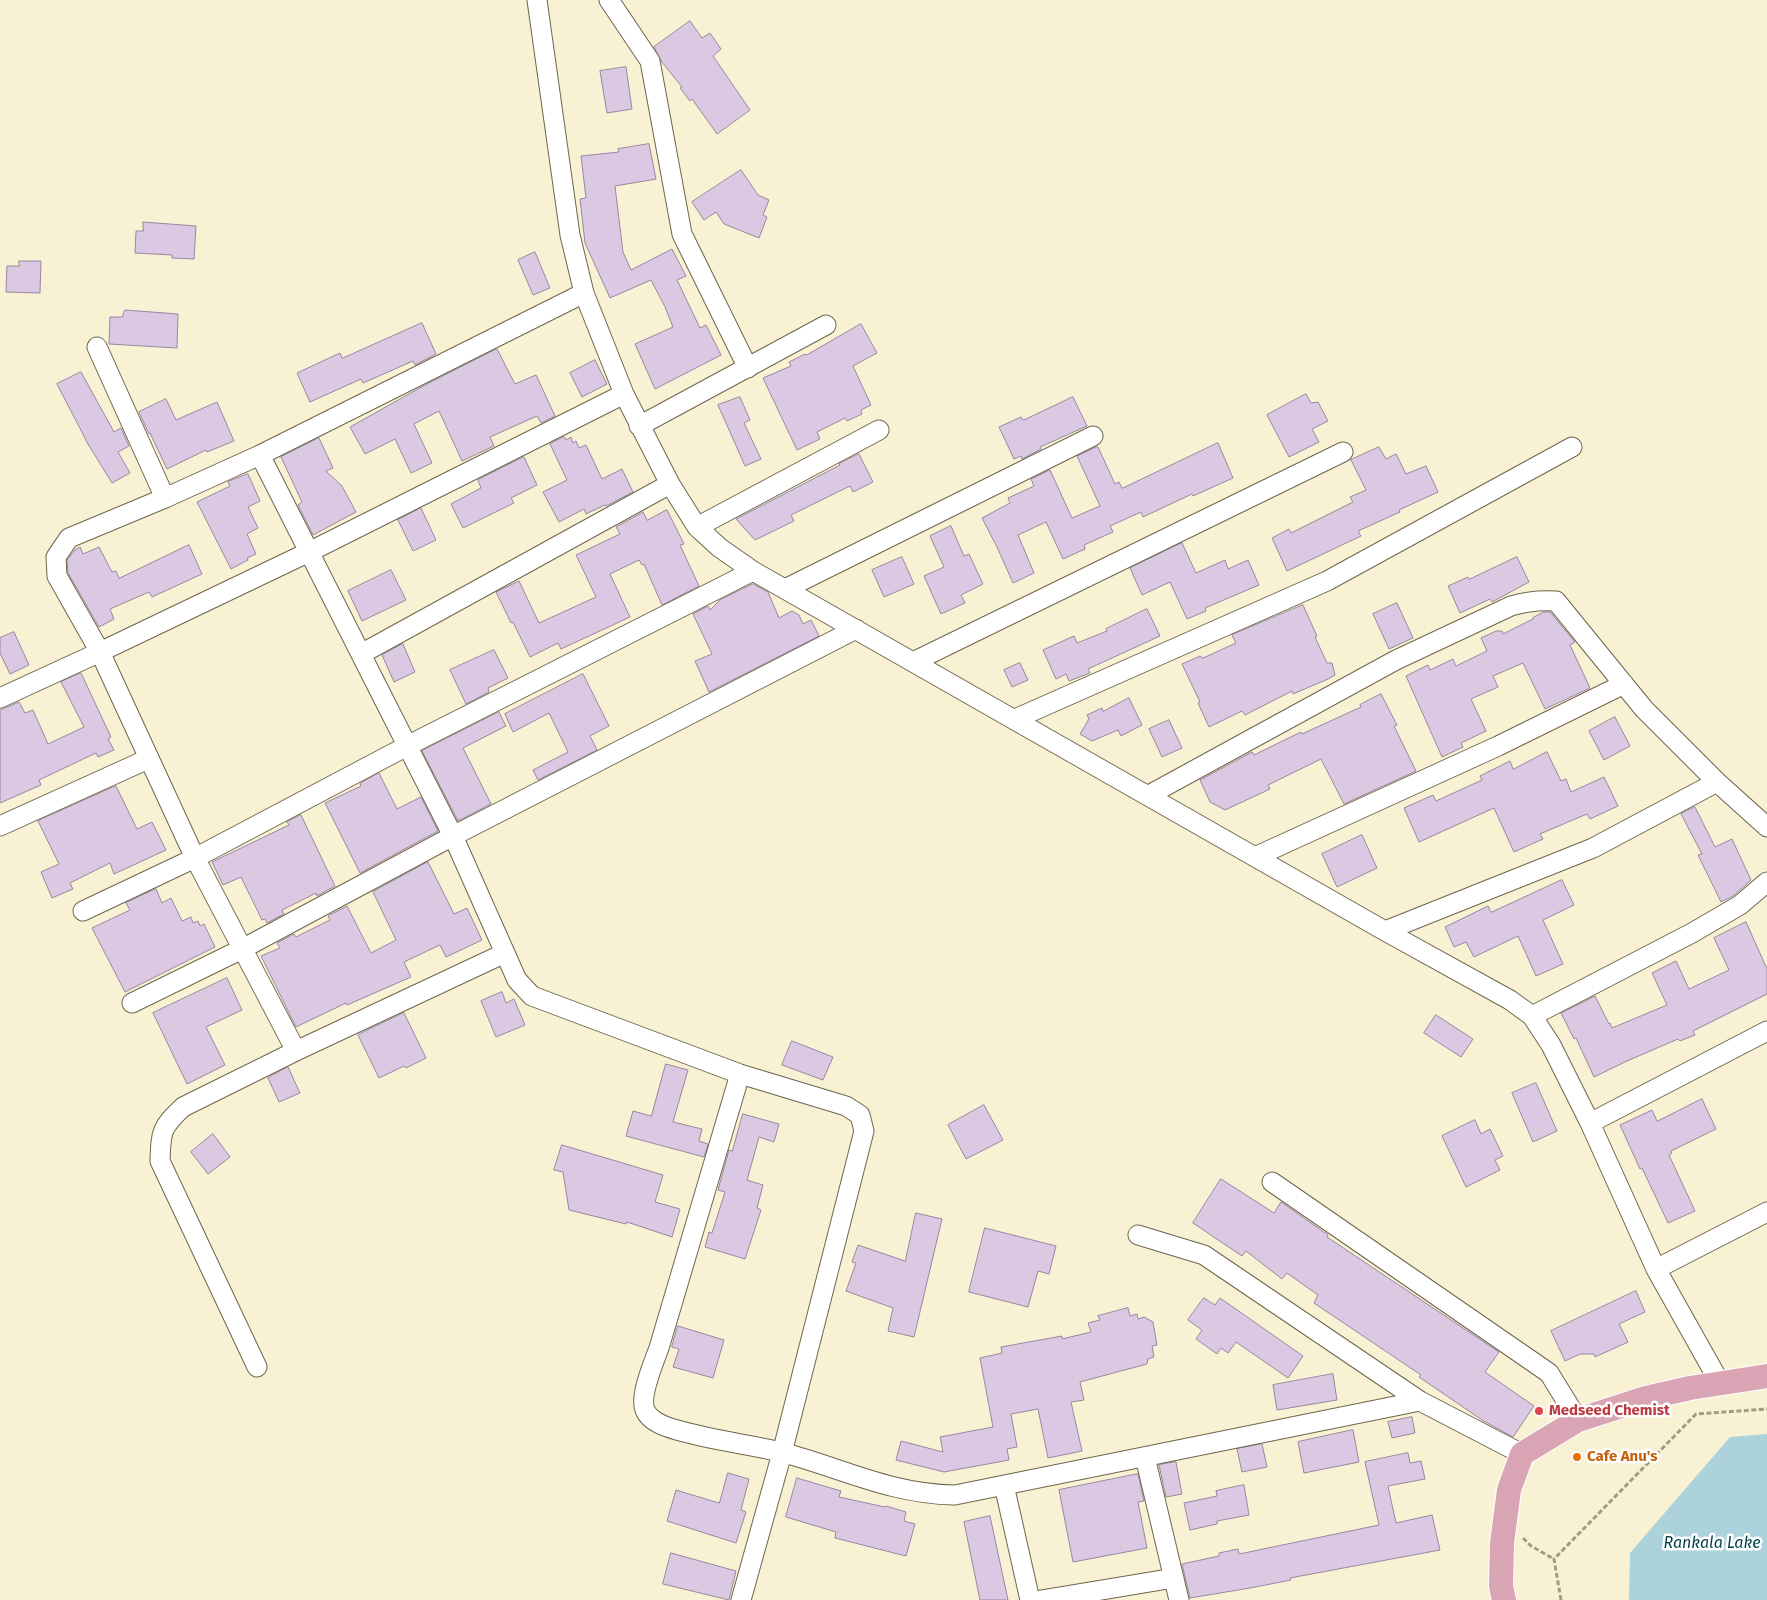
<!DOCTYPE html>
<html>
<head>
<meta charset="utf-8">
<style>
  body { margin:0 }
  canvas { display:block; background:#f9f1d3 }
</style>
</head>
<body>
<canvas width="1767" height="1600"></canvas>
<script>
const context = document.querySelector('canvas').getContext('2d');
context.lineJoin = 'round';
function fill(path, color) { context.fillStyle = color; context.fill(path, 'evenodd'); }
function stroke(path, color, width, dash) { context.strokeStyle = color; context.lineWidth = width; context.lineCap = dash ? 'butt' : 'round'; context.setLineDash(dash || []); context.stroke(path); }
function drawText(font, color, halo, rows, align = 'center') {
  context.font = font + ' "Fira Sans",sans-serif'; context.lineWidth = 5; context.setLineDash([]); context.textBaseline = 'middle'; context.strokeStyle = halo; context.fillStyle = color; for (const [text, x, y, turn = 0] of rows) {
    context.save(); context.translate(x, y); context.rotate((+turn || 0) * Math.PI / 180); context.textAlign = isNaN(turn) ? turn : align; if (halo) context.strokeText(text, 0, 0); context.fillText(text, 0, 0); context.restore();
  }
}
fill(new Path2D(`
  M 1767,1434 L 1767,1600 L 1629,1600 L 1630,1553 L 1730,1437 Z`), '#acd3db');
const building = new Path2D(`
  M 690,21 L 702,38 L 710,33 L 721,49 L 713,56 L 750,110 L 717,134 L 692,99 L 690,101 L 680,88 L 682,87 L 661,61 L 654,47 Z
  M 626,67 L 632,109 L 607,113 L 600,71 Z
  M 649,144 L 656,179 L 615,186 L 623,252 L 631,270 L 672,249 L 686,276 L 677,280 L 700,328 L 706,325 L 721,355 L 655,389 L 635,344 L 673,327 L 665,307 L 651,280 L 610,298 L 585,243 L 580,199 L 586,198 L 581,156 L 619,152 L 618,149 Z
  M 741,170 L 758,195 L 769,200 L 763,215 L 767,217 L 759,238 L 724,224 L 716,212 L 704,220 L 692,202 Z
  M 143,222 L 196,226 L 194,259 L 172,258 L 172,255 L 135,253 L 136,231 L 143,231 Z
  M 535,252 L 550,288 L 533,295 L 518,260 Z
  M 19,261 L 41,261 L 40,293 L 6,292 L 7,266 L 19,266 Z
  M 125,310 L 178,314 L 177,348 L 109,344 L 110,317 L 122,317 Z
  M 422,323 L 436,354 L 415,365 L 413,361 L 363,383 L 361,379 L 310,402 L 297,373 L 340,353 L 342,358 Z
  M 861,324 L 877,353 L 853,366 L 871,405 L 861,410 L 862,414 L 847,421 L 845,418 L 817,432 L 820,439 L 797,450 L 763,378 L 791,366 L 789,362 L 805,354 L 806,355 Z
  M 497,349 L 515,384 L 536,375 L 555,416 L 541,423 L 537,416 L 490,437 L 494,446 L 462,461 L 439,411 L 414,424 L 432,463 L 411,473 L 395,439 L 365,454 L 350,427 L 425,385 Z
  M 595,360 L 607,384 L 582,397 L 570,373 Z
  M 81,372 L 114,432 L 121,428 L 129,446 L 118,452 L 130,473 L 112,483 L 88,444 L 57,384 Z
  M 1306,394 L 1311,403 L 1318,402 L 1328,421 L 1312,429 L 1319,442 L 1289,457 L 1267,415 Z
  M 740,397 L 750,420 L 744,423 L 761,459 L 745,466 L 718,405 Z
  M 1073,397 L 1087,426 L 1040,447 L 1041,449 L 1022,459 L 1021,456 L 1014,459 L 999,427 L 1021,417 L 1023,420 Z
  M 166,399 L 176,420 L 217,402 L 234,441 L 207,452 L 206,450 L 167,469 L 150,433 L 149,434 L 139,412 Z
  M 564,437 L 566,440 L 571,437 L 573,443 L 576,441 L 579,448 L 586,445 L 602,479 L 622,469 L 633,492 L 606,506 L 605,505 L 586,514 L 584,509 L 559,522 L 543,492 L 567,480 L 550,444 Z
  M 319,438 L 333,468 L 326,471 L 342,486 L 356,512 L 313,535 L 298,505 L 302,502 L 281,457 Z
  M 1218,443 L 1233,478 L 1193,496 L 1192,494 L 1143,517 L 1141,512 L 1110,526 L 1113,532 L 1084,545 L 1085,549 L 1063,559 L 1046,522 L 1018,535 L 1034,573 L 1013,583 L 997,547 L 982,518 L 1010,503 L 1008,498 L 1034,486 L 1031,479 L 1050,470 L 1072,518 L 1100,506 L 1077,456 L 1096,447 L 1098,447 L 1115,484 L 1119,482 L 1122,488 Z
  M 1379,447 L 1386,459 L 1396,454 L 1406,474 L 1426,466 L 1438,492 L 1399,510 L 1400,512 L 1358,531 L 1361,536 L 1287,571 L 1272,538 L 1289,529 L 1291,533 L 1353,502 L 1350,497 L 1366,490 L 1351,460 Z
  M 859,454 L 873,482 L 853,492 L 850,486 L 791,515 L 794,521 L 755,540 L 736,519 L 840,465 L 839,464 Z
  M 524,457 L 537,485 L 511,498 L 514,503 L 463,528 L 451,504 L 481,488 L 478,480 Z
  M 248,474 L 260,501 L 248,507 L 258,528 L 247,534 L 256,554 L 247,558 L 248,560 L 231,569 L 197,502 L 230,486 L 228,482 Z
  M 421,508 L 436,540 L 413,551 L 398,520 Z
  M 667,510 L 684,544 L 680,545 L 699,586 L 662,605 L 644,564 L 642,565 L 639,560 L 610,574 L 630,617 L 561,649 L 558,643 L 530,657 L 513,622 L 511,623 L 496,592 L 519,581 L 539,623 L 596,597 L 576,555 L 620,534 L 616,527 L 643,512 L 647,520 Z
  M 951,526 L 964,556 L 969,554 L 983,584 L 961,595 L 965,603 L 941,614 L 924,576 L 944,567 L 930,536 Z
  M 1182,543 L 1196,573 L 1225,560 L 1228,569 L 1248,560 L 1259,585 L 1205,608 L 1206,611 L 1187,619 L 1170,582 L 1142,595 L 1130,568 Z
  M 189,545 L 202,574 L 152,597 L 149,592 L 110,609 L 114,619 L 99,627 L 68,573 L 67,560 L 75,550 L 80,547 L 83,554 L 99,547 L 112,572 L 116,571 L 119,578 Z
  M 902,557 L 914,584 L 884,597 L 872,570 Z
  M 1517,557 L 1529,582 L 1492,602 L 1490,599 L 1460,613 L 1448,586 L 1468,577 L 1469,579 Z
  M 391,570 L 406,600 L 362,621 L 348,591 Z
  M 753,584 L 768,592 L 779,618 L 792,611 L 799,615 L 803,624 L 811,620 L 819,636 L 709,692 L 695,661 L 712,654 L 693,614 L 708,606 L 710,610 L 720,600 Z
  M 1397,603 L 1413,638 L 1389,649 L 1373,614 Z
  M 1303,605 L 1317,636 L 1315,637 L 1327,663 L 1332,663 L 1335,675 L 1328,679 L 1293,694 L 1292,691 L 1245,715 L 1242,711 L 1209,727 L 1198,703 L 1200,702 L 1182,664 L 1200,656 L 1203,658 L 1236,643 L 1232,635 Z
  M 1147,609 L 1160,636 L 1088,669 L 1090,673 L 1069,681 L 1066,674 L 1056,679 L 1043,650 L 1074,636 L 1077,643 L 1107,631 L 1106,629 Z
  M 1544,612 L 1550,612 L 1575,642 L 1570,645 L 1590,688 L 1545,709 L 1523,663 L 1493,676 L 1498,687 L 1471,699 L 1486,731 L 1461,743 L 1463,747 L 1442,757 L 1406,676 L 1428,665 L 1430,670 L 1453,659 L 1456,666 L 1487,651 L 1481,638 L 1496,631 L 1502,631 L 1503,634 L 1533,619 L 1533,618 Z
  M 14,632 L 29,665 L 10,674 L 0,653 L 0,638 Z
  M 403,644 L 415,672 L 394,682 L 382,655 Z
  M 494,650 L 508,678 L 488,688 L 489,692 L 466,704 L 450,670 Z
  M 1020,663 L 1028,680 L 1012,687 L 1004,670 Z
  M 81,673 L 111,737 L 108,739 L 114,750 L 98,757 L 96,753 L 39,780 L 41,785 L 0,803 L 0,710 L 19,702 L 25,713 L 33,710 L 48,744 L 84,727 L 61,682 Z
  M 583,674 L 609,726 L 590,736 L 597,750 L 538,780 L 533,770 L 568,752 L 549,713 L 513,732 L 505,714 Z
  M 1381,694 L 1397,725 L 1394,726 L 1416,771 L 1344,804 L 1321,759 L 1268,785 L 1270,789 L 1225,810 L 1210,802 L 1200,780 L 1252,752 L 1254,755 L 1301,732 L 1302,734 L 1361,707 L 1360,705 Z
  M 1129,698 L 1142,725 L 1121,736 L 1118,730 L 1092,741 L 1080,734 L 1089,719 L 1087,715 L 1102,708 L 1103,711 Z
  M 499,712 L 506,726 L 463,748 L 491,804 L 458,821 L 422,751 Z
  M 1615,717 L 1630,746 L 1604,760 L 1589,731 Z
  M 1169,720 L 1182,748 L 1162,757 L 1149,729 Z
  M 1547,752 L 1561,781 L 1566,779 L 1571,792 L 1604,777 L 1618,806 L 1590,819 L 1587,814 L 1540,834 L 1543,839 L 1514,852 L 1494,808 L 1419,842 L 1404,808 L 1433,795 L 1436,801 L 1482,780 L 1480,776 L 1510,761 L 1513,769 Z
  M 379,773 L 397,809 L 421,797 L 438,831 L 360,873 L 325,803 L 361,786 L 360,784 Z
  M 116,786 L 137,829 L 152,822 L 166,850 L 114,874 L 110,863 L 70,883 L 73,889 L 52,898 L 41,872 L 59,864 L 38,821 Z
  M 1695,807 L 1715,847 L 1732,839 L 1751,880 L 1733,896 L 1721,902 L 1698,855 L 1702,854 L 1681,814 Z
  M 301,815 L 335,886 L 317,896 L 316,893 L 282,910 L 284,914 L 267,923 L 265,919 L 262,920 L 241,877 L 223,885 L 212,862 L 289,825 L 287,822 Z
  M 1362,835 L 1377,868 L 1337,887 L 1322,854 Z
  M 428,862 L 454,914 L 467,908 L 482,940 L 446,957 L 440,945 L 404,962 L 411,977 L 347,1005 L 346,1003 L 296,1027 L 261,956 L 280,948 L 277,943 L 294,934 L 296,937 L 330,920 L 328,916 L 347,906 L 371,953 L 396,940 L 373,892 Z
  M 1562,880 L 1574,905 L 1543,920 L 1563,964 L 1536,976 L 1518,936 L 1474,957 L 1466,942 L 1454,947 L 1445,927 L 1488,906 L 1491,912 Z
  M 156,889 L 162,903 L 171,898 L 182,921 L 191,917 L 193,923 L 198,921 L 200,926 L 204,924 L 215,947 L 125,992 L 92,928 L 130,910 L 126,903 Z
  M 1746,922 L 1767,969 L 1767,994 L 1693,1031 L 1695,1035 L 1680,1041 L 1678,1039 L 1627,1061 L 1594,1077 L 1576,1038 L 1574,1039 L 1561,1013 L 1595,996 L 1609,1024 L 1610,1023 L 1612,1028 L 1667,1005 L 1652,973 L 1676,961 L 1689,989 L 1729,970 L 1714,938 Z
  M 227,978 L 242,1010 L 206,1027 L 225,1065 L 187,1084 L 153,1013 Z
  M 502,992 L 506,1003 L 514,999 L 525,1025 L 496,1037 L 481,1001 Z
  M 404,1013 L 426,1058 L 406,1068 L 404,1066 L 379,1078 L 358,1035 Z
  M 1436,1015 L 1473,1039 L 1461,1057 L 1424,1033 Z
  M 792,1041 L 833,1057 L 823,1080 L 782,1065 Z
  M 666,1064 L 688,1070 L 673,1122 L 702,1129 L 699,1141 L 708,1144 L 704,1157 L 626,1136 L 633,1111 L 651,1116 Z
  M 288,1067 L 300,1093 L 279,1102 L 268,1078 Z
  M 1536,1083 L 1557,1131 L 1533,1142 L 1512,1093 Z
  M 1702,1099 L 1716,1129 L 1671,1151 L 1672,1153 L 1669,1155 L 1695,1211 L 1668,1223 L 1642,1168 L 1640,1169 L 1620,1125 L 1652,1110 L 1657,1121 Z
  M 984,1105 L 1003,1140 L 966,1159 L 948,1125 Z
  M 743,1114 L 779,1124 L 774,1142 L 759,1137 L 747,1180 L 763,1185 L 757,1208 L 761,1210 L 745,1259 L 705,1247 L 709,1232 L 712,1233 L 725,1192 L 718,1190 L 729,1150 L 732,1151 Z
  M 1475,1120 L 1481,1134 L 1490,1129 L 1503,1156 L 1495,1160 L 1500,1170 L 1466,1187 L 1442,1136 Z
  M 213,1134 L 230,1157 L 208,1174 L 191,1152 Z
  M 562,1145 L 663,1175 L 655,1202 L 680,1209 L 672,1237 L 627,1222 L 626,1224 L 569,1210 L 563,1172 L 554,1170 Z
  M 1221,1179 L 1274,1213 L 1281,1202 L 1328,1235 L 1327,1237 L 1499,1352 L 1485,1372 L 1534,1406 L 1513,1437 L 1482,1420 L 1419,1377 L 1421,1375 L 1314,1303 L 1318,1295 L 1287,1273 L 1282,1279 L 1246,1251 L 1242,1256 L 1193,1223 Z
  M 916,1213 L 942,1219 L 914,1337 L 888,1331 L 893,1308 L 846,1291 L 856,1263 L 852,1262 L 858,1245 L 905,1261 Z
  M 985,1228 L 1056,1246 L 1049,1274 L 1038,1271 L 1028,1307 L 969,1292 Z
  M 1636,1291 L 1645,1312 L 1619,1324 L 1628,1342 L 1595,1357 L 1594,1354 L 1580,1354 L 1565,1361 L 1551,1331 Z
  M 1204,1298 L 1215,1305 L 1220,1298 L 1303,1356 L 1288,1378 L 1236,1342 L 1228,1353 L 1221,1348 L 1217,1354 L 1196,1339 L 1202,1330 L 1188,1320 Z
  M 1128,1308 L 1130,1316 L 1137,1314 L 1138,1319 L 1144,1317 L 1153,1322 L 1157,1345 L 1152,1346 L 1154,1357 L 1148,1359 L 1147,1364 L 1080,1382 L 1084,1400 L 1071,1402 L 1082,1451 L 1048,1458 L 1038,1409 L 1011,1414 L 1017,1447 L 1007,1449 L 1009,1460 L 944,1472 L 896,1460 L 901,1441 L 943,1452 L 940,1437 L 993,1427 L 980,1358 L 1002,1353 L 1001,1347 L 1062,1336 L 1062,1339 L 1091,1332 L 1088,1323 L 1100,1320 L 1098,1316 Z
  M 678,1326 L 724,1340 L 713,1378 L 673,1367 L 679,1349 L 672,1347 Z
  M 1333,1374 L 1337,1400 L 1277,1410 L 1273,1385 Z
  M 1412,1417 L 1415,1433 L 1392,1438 L 1388,1422 Z
  M 1353,1430 L 1359,1462 L 1304,1473 L 1298,1442 Z
  M 1262,1444 L 1267,1467 L 1242,1472 L 1237,1449 Z
  M 1408,1453 L 1410,1463 L 1421,1461 L 1425,1479 L 1388,1486 L 1396,1523 L 1432,1515 L 1440,1550 L 1290,1578 L 1291,1580 L 1250,1588 L 1190,1598 L 1182,1564 L 1219,1556 L 1219,1553 L 1238,1549 L 1239,1554 L 1379,1525 L 1365,1462 Z
  M 1176,1462 L 1182,1494 L 1166,1497 L 1159,1465 Z
  M 728,1473 L 749,1479 L 741,1510 L 746,1512 L 736,1543 L 667,1521 L 676,1490 L 719,1503 Z
  M 1138,1474 L 1144,1501 L 1138,1502 L 1147,1548 L 1073,1562 L 1059,1490 Z
  M 797,1478 L 841,1491 L 839,1497 L 885,1507 L 886,1506 L 906,1512 L 904,1521 L 915,1524 L 906,1556 L 835,1538 L 836,1532 L 786,1517 Z
  M 1244,1485 L 1249,1515 L 1217,1521 L 1217,1524 L 1190,1530 L 1184,1503 L 1217,1496 L 1216,1491 Z
  M 990,1516 L 1008,1600 L 980,1600 L 964,1522 Z
  M 671,1553 L 736,1571 L 729,1600 L 663,1584 Z`);
fill(building, '#dbc8e3');
stroke(building, '#98879f', 1);
const minor = new Path2D(`
  M 537,0 L 570,235 L 584,293 L 624,394 L 670,484 L 697,527 L 720,548 L 753,571 L 1385,931 L 1510,1000 L 1532,1016 L 1551,1045 L 1590,1123 L 1656,1269 L 1720,1383
  M 609,0 L 650,61 L 682,234 L 748,368
  M 584,293 L 260,455 L 453,836 L 856,629
  M 97,347 L 165,498
  M 624,394 L 309,552 L 100,652 L 195,858 L 407,746 L 753,571
  M 639,426 L 826,325
  M 697,527 L 879,430
  M 785,589 L 1093,436
  M 361,654 L 670,484
  M 913,662 L 1343,452
  M 0,698 L 100,652 L 57,576 L 56,557 L 69,538 L 165,498 L 260,455
  M 1015,719 L 1327,581 L 1572,447
  M 1149,795 L 1396,660 L 1511,606 C 1527,601 1539,600 1556,601 L 1644,709 L 1717,782 L 1767,827
  M 0,826 L 148,759
  M 1257,856 L 1498,746 L 1624,684
  M 83,911 L 195,858 L 296,1051
  M 1385,931 L 1593,848 L 1717,782
  M 505,953 L 517,980 L 532,996 L 740,1074 L 846,1106 L 860,1115 L 864,1131 L 782,1453 L 741,1600
  M 132,1003 L 242,949 L 453,836 L 505,953 L 296,1051 L 183,1107 C 161,1128 161,1131 160,1161 L 257,1367
  M 1532,1016 L 1692,933 L 1740,905 L 1767,882
  M 740,1074 L 659,1348 C 654,1362 639,1396 645,1410 C 650,1422 666,1427 677,1430 C 711,1440 747,1444 781,1452 C 842,1468 890,1494 955,1495 L 1420,1401
  M 1590,1123 L 1767,1031
  M 1272,1182 L 1549,1373 L 1578,1420
  M 1138,1235 L 1204,1255 L 1420,1401 L 1522,1454
  M 1656,1269 L 1767,1212
  M 1145,1457 L 1179,1600
  M 1004,1485 L 1030,1600
  M 1041,1600 L 1174,1578`);
const major = new Path2D(`
  M 1504,1600 L 1501,1586 L 1502,1543 L 1509,1490 L 1522,1454 L 1578,1420 L 1646,1398 L 1690,1388 L 1767,1376`);
stroke(minor, '#6e664c', 21);
stroke(major, '#fff', 26);
stroke(new Path2D(`
  M 1523,1538 L 1531,1546 L 1554,1559
  M 1561,1600 L 1554,1559 L 1696,1414 L 1767,1409`), '#a29c86', 3, [5, 2.5]);
stroke(minor, '#fff', 19);
stroke(major, '#d9a5b4', 24);
for (const [x, y, r, color] of [
  [1539,1411,5,"#e0444e"],
  [1577,1457,5,"#e8710a"]
]) { const dot = new Path2D(); dot.arc(x, y, r, 0, 2 * Math.PI); context.fillStyle = color; context.fill(dot); stroke(dot, '#fefefe', 2); }
drawText('bold 15px', '#be3a42', '#fefefe', [
  ["Medseed Chemist",1549,1411]
], 'left');
drawText('bold 15px', '#c56008', '#fefefe', [
  ["Cafe Anu's",1587,1457]
], 'left');
drawText('italic 16px', '#023f49', '#fefefe', [
  ["Rankala Lake",1712,1544]
]);
</script>
</body>
</html>
